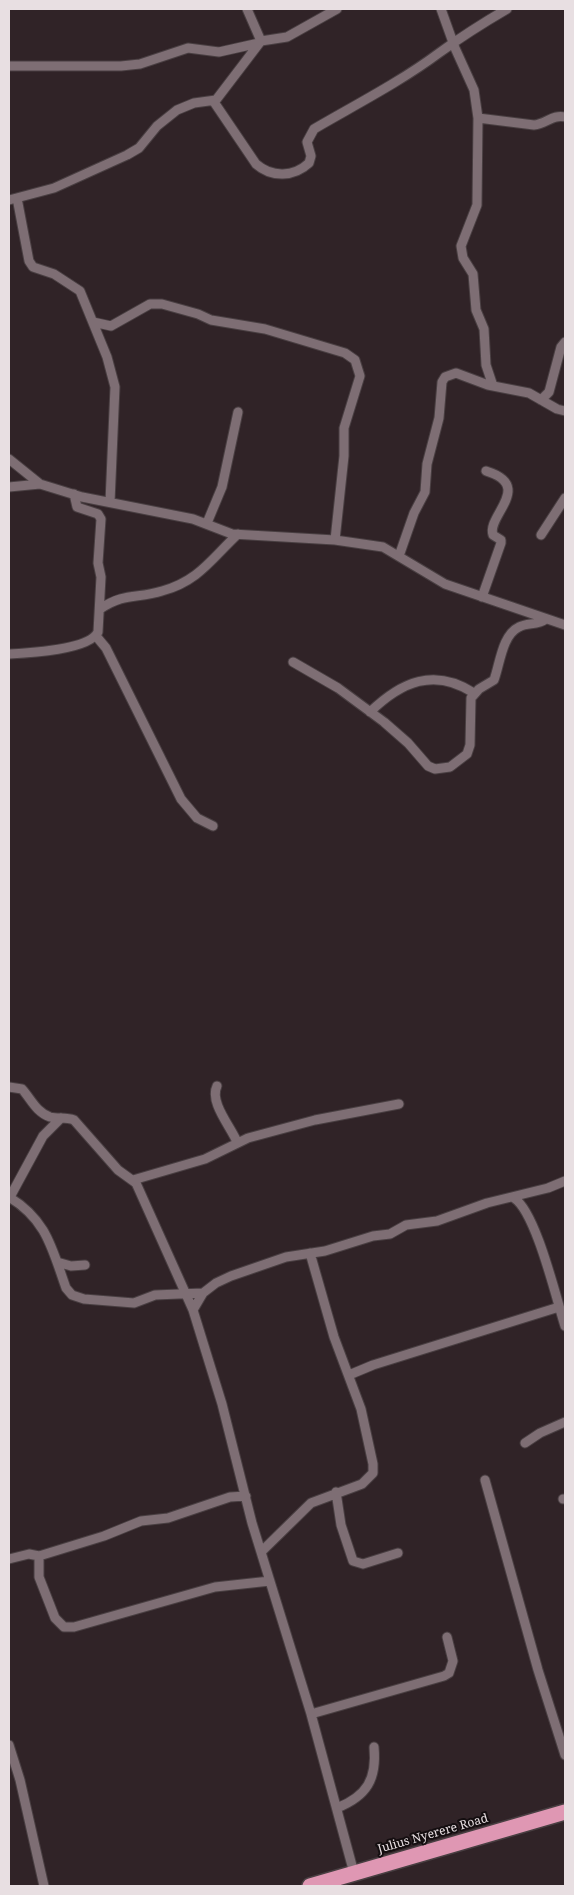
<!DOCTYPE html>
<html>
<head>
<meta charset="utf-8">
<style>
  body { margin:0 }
  #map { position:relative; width:574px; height:1895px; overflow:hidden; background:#302327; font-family:"Noto Serif",serif }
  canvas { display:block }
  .frame { position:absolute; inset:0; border:10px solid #e8dfe2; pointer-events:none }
</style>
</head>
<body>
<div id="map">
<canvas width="574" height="1895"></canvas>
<div class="frame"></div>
</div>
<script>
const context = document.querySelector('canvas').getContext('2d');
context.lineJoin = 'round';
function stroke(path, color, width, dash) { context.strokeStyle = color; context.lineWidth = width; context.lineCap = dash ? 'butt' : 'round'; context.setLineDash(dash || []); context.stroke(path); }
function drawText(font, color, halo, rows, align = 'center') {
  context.font = font + ' "Noto Serif",serif'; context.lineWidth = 4; context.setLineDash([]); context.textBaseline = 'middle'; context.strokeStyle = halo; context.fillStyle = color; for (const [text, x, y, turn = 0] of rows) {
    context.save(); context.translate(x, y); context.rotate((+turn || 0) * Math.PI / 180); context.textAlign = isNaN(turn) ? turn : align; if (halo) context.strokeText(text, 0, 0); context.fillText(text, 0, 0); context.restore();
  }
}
const street = new Path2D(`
  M 247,9 L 261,41
  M 441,9 L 455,48 L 474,90 L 478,118 L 477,205 L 461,246 L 463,258 L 473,274 L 476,310 L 484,329 L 486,365 L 493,386
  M 9,66 L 121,66 L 140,64 L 188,48 L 219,52 L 259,43
  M 214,102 L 256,164 C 272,178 294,177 309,163 L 311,156 L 307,142 L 314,129 C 355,105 400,82 439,53 C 461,37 483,23 507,9
  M 478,118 L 534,125 C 546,124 553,114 565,117
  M 17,198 L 29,261 L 33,267 L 54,274 L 80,291 L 107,357 L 115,387 L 110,502
  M 9,200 L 54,188 L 127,155 L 139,148 L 157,126 L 177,110 L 194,103 L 216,100 L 261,41 L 287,37 L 337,9
  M 93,322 L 111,326 L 150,304 L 162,304 L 198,314 L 211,320 L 265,329 L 345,353 L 355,360 L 360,376 L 344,428 L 344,456 L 335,540
  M 541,400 L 549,392 L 561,347 L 565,342
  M 9,459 L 40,484 L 82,497 L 193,519 L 232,534 L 335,540 L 383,547 L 445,584 L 565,625
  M 9,487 L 40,484
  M 207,523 L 222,487 L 238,412
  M 541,535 L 565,498
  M 399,556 L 414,513 L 425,492 L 427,464 L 439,418 L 442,382 L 445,377 L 456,373 L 488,385 L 529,393 L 557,409 L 565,411
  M 482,597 L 501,543 L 501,540 L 493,535 C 486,516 535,486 486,471
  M 100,609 C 125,592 137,599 162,591 C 199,581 212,558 238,534
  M 96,636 L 106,648 L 181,799 L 197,818 L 213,826
  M 9,654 C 28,653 89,650 98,632 L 101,577 L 98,563 L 101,519 L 98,514 L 77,507 L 74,494
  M 293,662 L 338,688 L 384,722 L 408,743 L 428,766 L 435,769 L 450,767 L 467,754 L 470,745 L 471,698 L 479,689 L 494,680 C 500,664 502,635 519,627 C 528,622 537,626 546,619
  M 370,712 C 401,682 434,667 474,693
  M 217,1086 C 209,1102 231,1127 237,1142
  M 9,1087 L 22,1089 C 31,1099 36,1112 50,1117 C 58,1119 66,1117 74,1120 L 118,1170 L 136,1183 L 193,1310 L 222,1404 L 252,1523 L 311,1714 L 354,1873
  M 133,1180 L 205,1159 L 248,1138 L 315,1120 L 399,1104
  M 9,1197 C 47,1220 52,1249 66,1288 L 72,1295 L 84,1299 L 134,1303 L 155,1295 L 203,1293
  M 10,1197 L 43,1136 L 61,1118
  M 514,1198 C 536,1212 556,1298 565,1326
  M 57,1262 L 71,1266 L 85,1265
  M 193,1310 L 203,1293 L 216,1283 L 231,1276 L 286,1257 L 325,1251 L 373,1236 L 390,1234 L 406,1225 L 437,1221 L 487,1203 L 548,1188 L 565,1181
  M 349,1375 L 373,1365 L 559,1307
  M 525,1443 L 540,1433 L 565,1422
  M 485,1480 L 538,1670 L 565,1755
  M 336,1492 L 341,1525 L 353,1561 L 363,1564 L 398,1553
  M 563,1499 L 565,1499
  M 262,1551 L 311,1503 L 362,1484 L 373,1473 L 373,1464 L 361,1409 L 334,1337 L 310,1253
  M 39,1556 L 104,1536 L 141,1521 L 168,1518 L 230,1497 L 246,1496
  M 9,1559 L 29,1554 L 39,1556 L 39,1577 L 55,1618 L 64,1627 L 74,1627 L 215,1587 L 270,1581
  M 311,1714 L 444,1676 L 449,1673 L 453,1661 L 447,1637
  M 9,1745 L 20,1780 L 44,1886
  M 337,1808 C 367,1796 377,1779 374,1747`);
const highway = new Path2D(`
  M 310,1886 L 565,1812`);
stroke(street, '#493f42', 11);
stroke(highway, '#493f42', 18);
stroke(street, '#7e6e74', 9);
stroke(highway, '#df97b3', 15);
drawText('12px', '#e8dfe2', '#140e10', [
  ["Julius Nyerere Road",433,1834,-16]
]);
</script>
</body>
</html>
